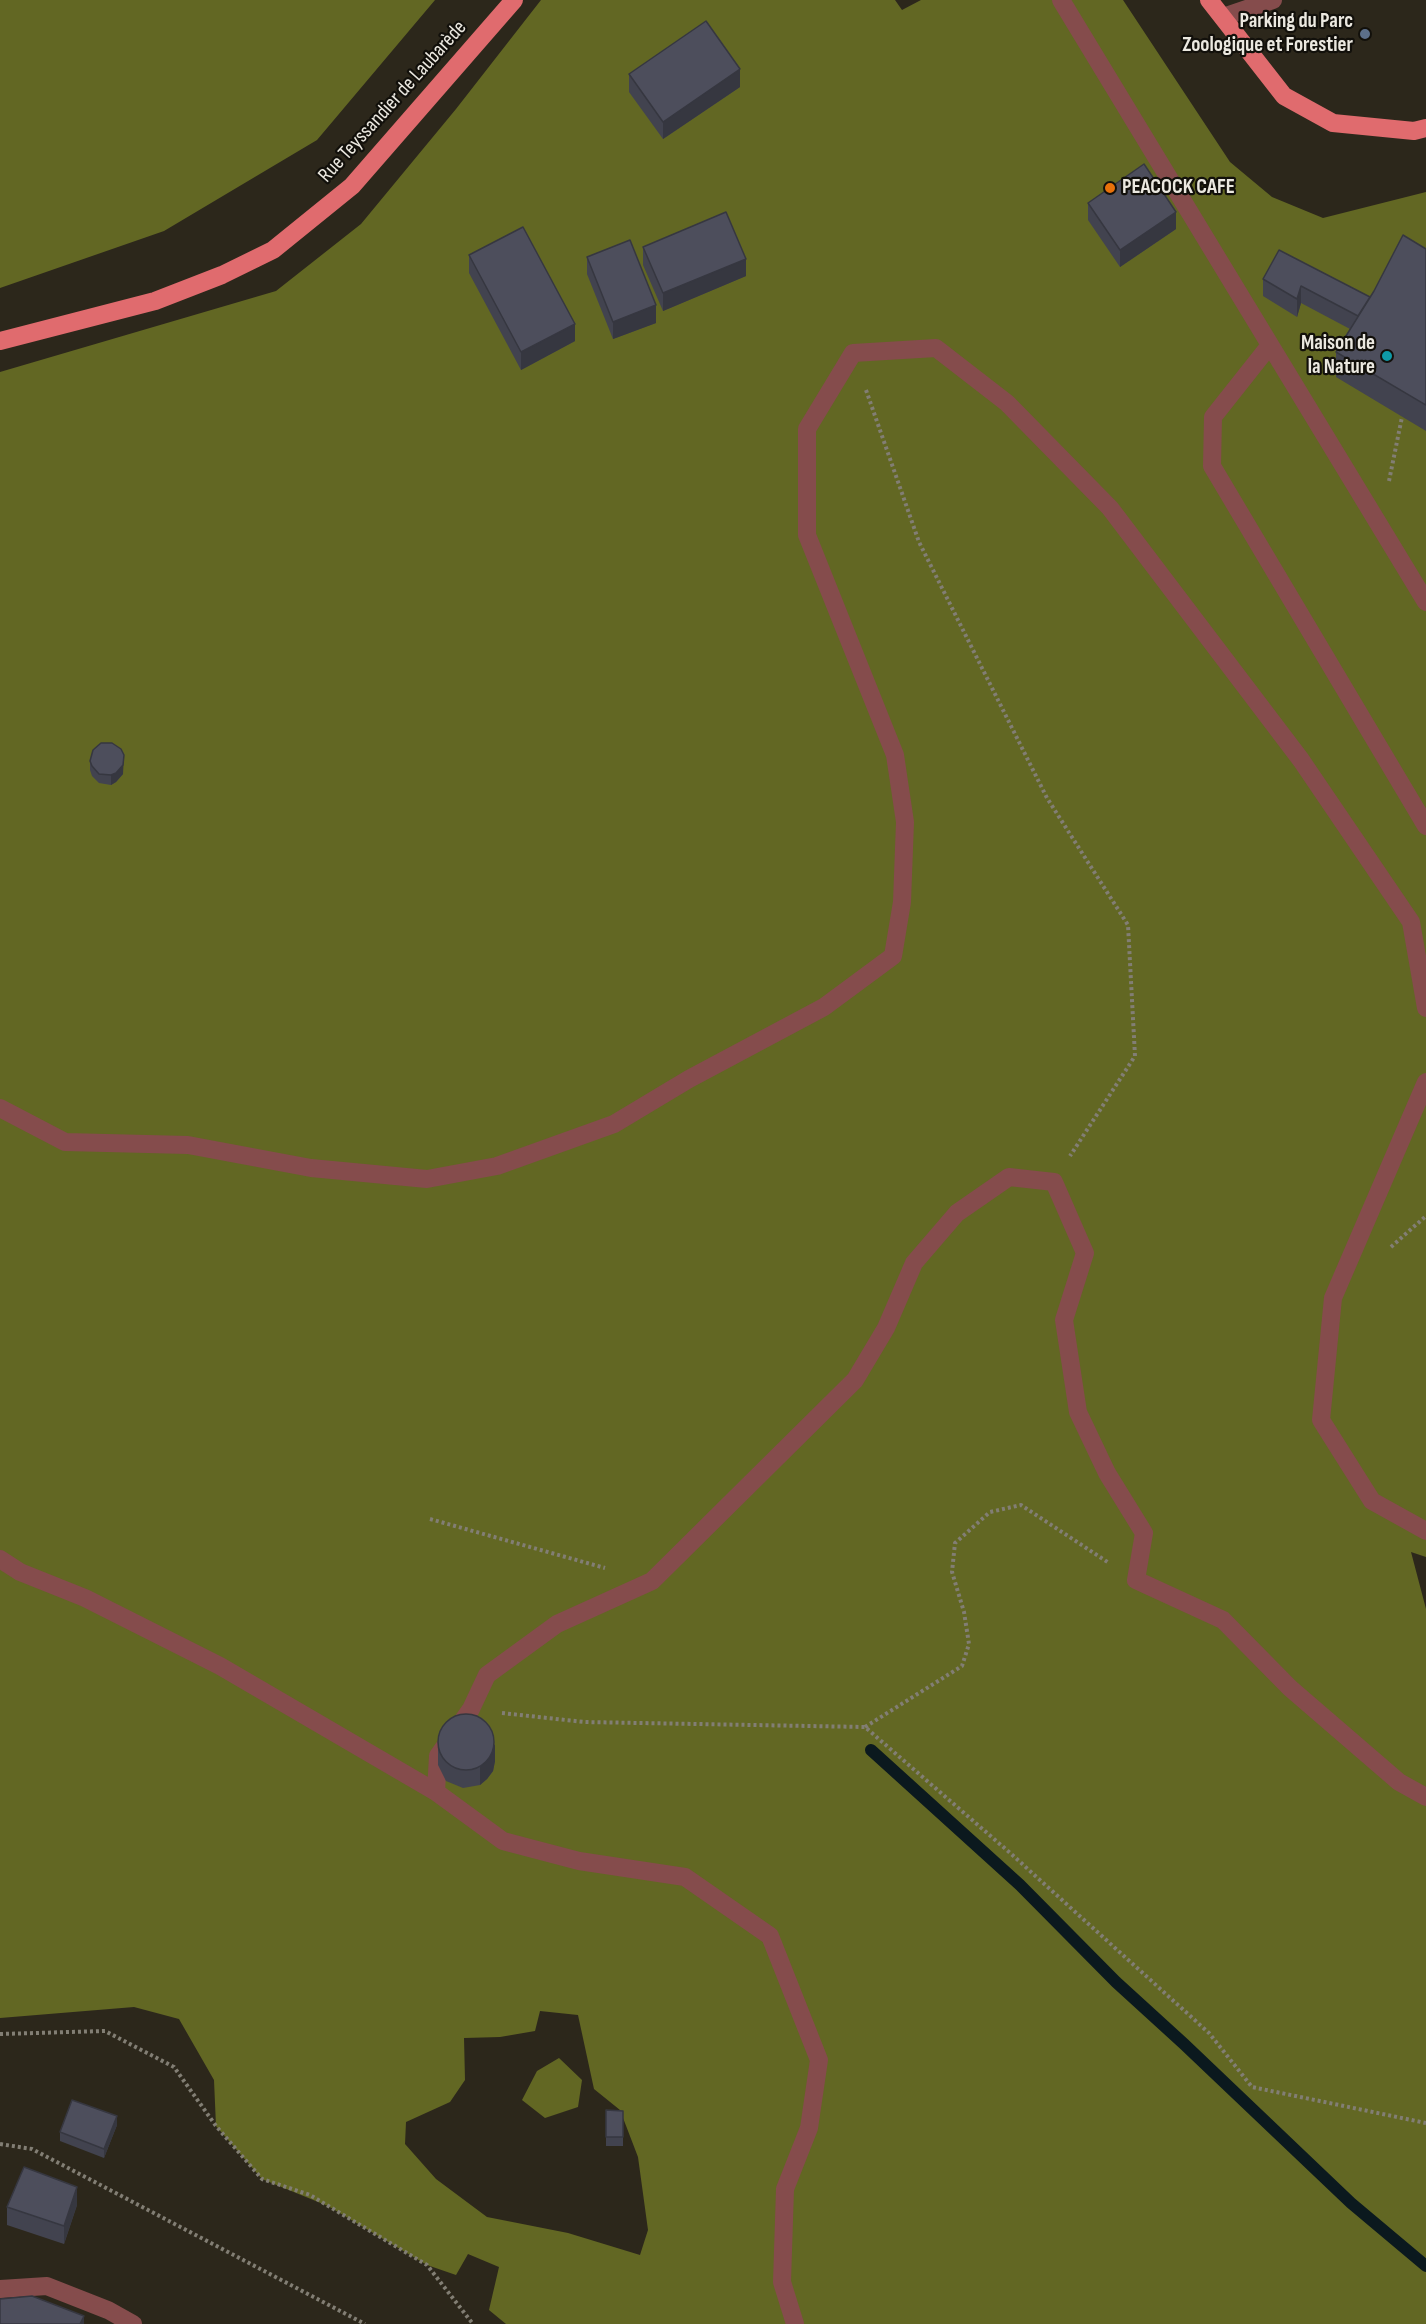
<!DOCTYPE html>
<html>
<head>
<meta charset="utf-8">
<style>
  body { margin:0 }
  canvas { display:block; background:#2c271b }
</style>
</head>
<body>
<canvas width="1426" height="2324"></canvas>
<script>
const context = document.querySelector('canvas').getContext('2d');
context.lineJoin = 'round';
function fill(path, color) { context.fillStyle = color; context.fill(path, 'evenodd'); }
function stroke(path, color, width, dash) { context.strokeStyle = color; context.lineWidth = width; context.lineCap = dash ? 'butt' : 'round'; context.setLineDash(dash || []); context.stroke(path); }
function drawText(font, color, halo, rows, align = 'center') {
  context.font = font + ' "Sofia Sans Condensed",sans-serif'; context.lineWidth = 4.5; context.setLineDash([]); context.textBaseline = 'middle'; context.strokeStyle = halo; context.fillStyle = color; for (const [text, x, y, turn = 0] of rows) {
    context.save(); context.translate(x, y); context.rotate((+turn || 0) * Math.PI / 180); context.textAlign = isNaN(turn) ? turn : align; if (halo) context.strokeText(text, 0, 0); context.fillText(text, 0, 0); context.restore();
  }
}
fill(new Path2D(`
  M 0,0 L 435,0 L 317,140 L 164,231 L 0,288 Z
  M 541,0 L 895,0 L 902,10 L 921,0 L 1123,0 L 1230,162 L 1272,197 L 1323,218 L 1426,192 L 1426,1557 L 1411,1552 L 1426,1609 L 1426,2324 L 506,2324 L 489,2310 L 499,2267 L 468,2254 L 456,2275 L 427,2265 L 328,2206 L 262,2179 L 216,2126 L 214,2080 L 179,2019 L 134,2007 L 0,2018 L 0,372 L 276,291 L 361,224 L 456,109 ZM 540,2011 L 578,2015 L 594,2089 L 620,2110 L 638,2157 L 648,2230 L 640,2255 L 568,2233 L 487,2217 L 436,2179 L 405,2144 L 406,2122 L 450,2102 L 465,2080 L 464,2038 L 500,2037 L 535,2031 Z
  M 559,2058 L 582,2080 L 578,2107 L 545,2118 L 522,2100 L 537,2071 Z`), '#626723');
stroke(new Path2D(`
  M 871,1750 L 1020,1885 L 1116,1982 L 1184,2044 L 1351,2203 L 1426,2266`), '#0b191e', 12);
stroke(new Path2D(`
  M 866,390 L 919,542 L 1047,798 L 1128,925 L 1135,1056 L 1070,1156
  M 1389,481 L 1402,417
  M 1391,1247 L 1426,1216
  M 430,1519 L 605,1568
  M 502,1713 L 584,1722 L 865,1727 L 1009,1852 L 1209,2033 L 1252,2087 L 1426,2123
  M 865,1727 L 962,1666 L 969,1644 L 964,1612 L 952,1572 L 955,1543 L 990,1512 L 1021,1505 L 1109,1563
  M 0,2034 L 105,2031 L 174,2067 L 216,2126 L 262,2179 L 310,2195 L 427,2265 L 473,2324
  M 0,2144 L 32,2149 L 365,2324`), '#827e74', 4, [3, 3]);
stroke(new Path2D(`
  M 1061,0 L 1426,602
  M 1223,17 L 1273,0
  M 1270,345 L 1213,417 L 1212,466 L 1426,826
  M 1426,1082 L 1333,1298 L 1321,1420 L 1372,1501 L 1426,1531
  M 0,1108 L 65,1142 L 188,1145 L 311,1168 L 427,1179 L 497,1166 L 614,1124 L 689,1079 L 824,1007 L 893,956 L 902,902 L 905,822 L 895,755 L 807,535 L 807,429 L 853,353 L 936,348 L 1007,403 L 1110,508 L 1301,760 L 1411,922 L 1426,1008
  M 0,1559 L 20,1572 L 85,1598 L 220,1666 L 436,1792 L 503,1841 L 579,1861 L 685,1877 L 770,1936 L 819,2060 L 809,2128 L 785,2189 L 782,2282 L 795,2324
  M 436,1792 L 438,1756 L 471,1709 L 487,1675 L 557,1624 L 652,1581 L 855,1380 L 886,1328 L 914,1263 L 957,1213 L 1009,1177 L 1054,1182 L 1085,1253 L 1064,1320 L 1078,1412 L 1107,1473 L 1144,1533 L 1136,1580 L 1223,1620 L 1290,1688 L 1399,1782 L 1426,1797
  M 0,2289 L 47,2286 L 108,2310 L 133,2324`), '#854c4c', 18);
stroke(new Path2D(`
  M 1209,0 L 1284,96 L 1333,123 L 1414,131 L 1426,128
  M 0,341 L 155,301 L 222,275 L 273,250 L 352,186 L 514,0`), '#e06b6e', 18);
fill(new Path2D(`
  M 629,74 L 740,87 L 663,139 L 629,92 Z
  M 1088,203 L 1176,229 L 1120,267 L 1088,220 Z
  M 643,247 L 746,276 L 663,311 L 643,265 Z
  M 1426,249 L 1426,431 L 1336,377 L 1336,352 L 1350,329 L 1301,303 L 1297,317 L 1263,296 L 1263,279 L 1370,297 Z
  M 469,255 L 575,341 L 521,370 L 469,273 Z
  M 587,257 L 656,323 L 613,339 L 587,274 Z
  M 90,761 L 123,774 L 116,782 L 111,785 L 99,783 L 92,776 L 90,770 Z
  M 438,1747 L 495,1761 L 493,1771 L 487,1779 L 480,1785 L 463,1788 L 446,1781 L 438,1765 Z
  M 606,2110 L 623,2111 L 623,2146 L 606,2146 Z
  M 117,2125 L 104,2158 L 60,2141 L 60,2132 Z
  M 77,2205 L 64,2244 L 7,2225 L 7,2207 Z`), '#42434f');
fill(new Path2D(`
  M 740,69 L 740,87 L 663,139 L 663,122 Z
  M 1176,212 L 1176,229 L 1120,267 L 1120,250 Z
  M 746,259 L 746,276 L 663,311 L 663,293 Z
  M 1301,286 L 1301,303 L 1297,317 L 1297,299 Z
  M 656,305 L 656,323 L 613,339 L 613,322 Z
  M 575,324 L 575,341 L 521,370 L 521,352 Z
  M 124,755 L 123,774 L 116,782 L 111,785 L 111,775 Z
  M 495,1744 L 495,1761 L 493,1771 L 487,1779 L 480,1785 L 480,1767 Z
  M 117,2116 L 117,2125 L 104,2158 L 104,2149 Z
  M 77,2187 L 77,2205 L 64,2244 L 64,2226 Z
  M 84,2316 L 84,2324 L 80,2324 Z`), '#363740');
const building = new Path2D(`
  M 706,21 L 740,69 L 663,122 L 629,74 Z
  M 1144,164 L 1176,212 L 1120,250 L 1088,203 Z
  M 726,212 L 746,259 L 663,293 L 643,247 Z
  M 523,227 L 575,324 L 521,352 L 469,255 Z
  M 1403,235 L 1426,249 L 1426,405 L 1336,352 L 1374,291 Z
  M 630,240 L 656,305 L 613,322 L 587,257 Z
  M 1279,250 L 1370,297 L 1358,316 L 1301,286 L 1297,299 L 1263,279 Z
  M 101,743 L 112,743 L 121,749 L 124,755 L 123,765 L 116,773 L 111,775 L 99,774 L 92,766 L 90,761 L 93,750 Z
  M438 1742a28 28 0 1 1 56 0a28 28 0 1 1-56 0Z
  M 72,2100 L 117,2116 L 104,2149 L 60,2132 Z
  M 606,2110 L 623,2111 L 623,2137 L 606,2137 Z
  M 24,2167 L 77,2187 L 64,2226 L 7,2207 Z
  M 32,2296 L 84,2316 L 80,2324 L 0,2324 L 0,2299 Z`);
fill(building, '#4d4e5c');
stroke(building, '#363740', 1.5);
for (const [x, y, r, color] of [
  [1365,34,6,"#5c6f8a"],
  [1110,188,6,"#e8710a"],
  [1387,356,6,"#0f9aa8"]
]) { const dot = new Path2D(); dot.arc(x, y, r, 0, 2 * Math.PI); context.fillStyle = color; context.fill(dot); stroke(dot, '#12100b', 2); }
drawText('bold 21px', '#ebe8e0', '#12100b', [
  ["Parking du Parc",1353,22],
  ["Zoologique et Forestier",1353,46],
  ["PEACOCK CAFE",1122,188,"left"],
  ["Maison de",1375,344],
  ["la Nature",1375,368]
], 'right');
drawText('21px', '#ebe8e0', '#12100b', [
  ["Rue Teyssandier de Laubarède",393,102,-48]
]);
</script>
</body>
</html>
